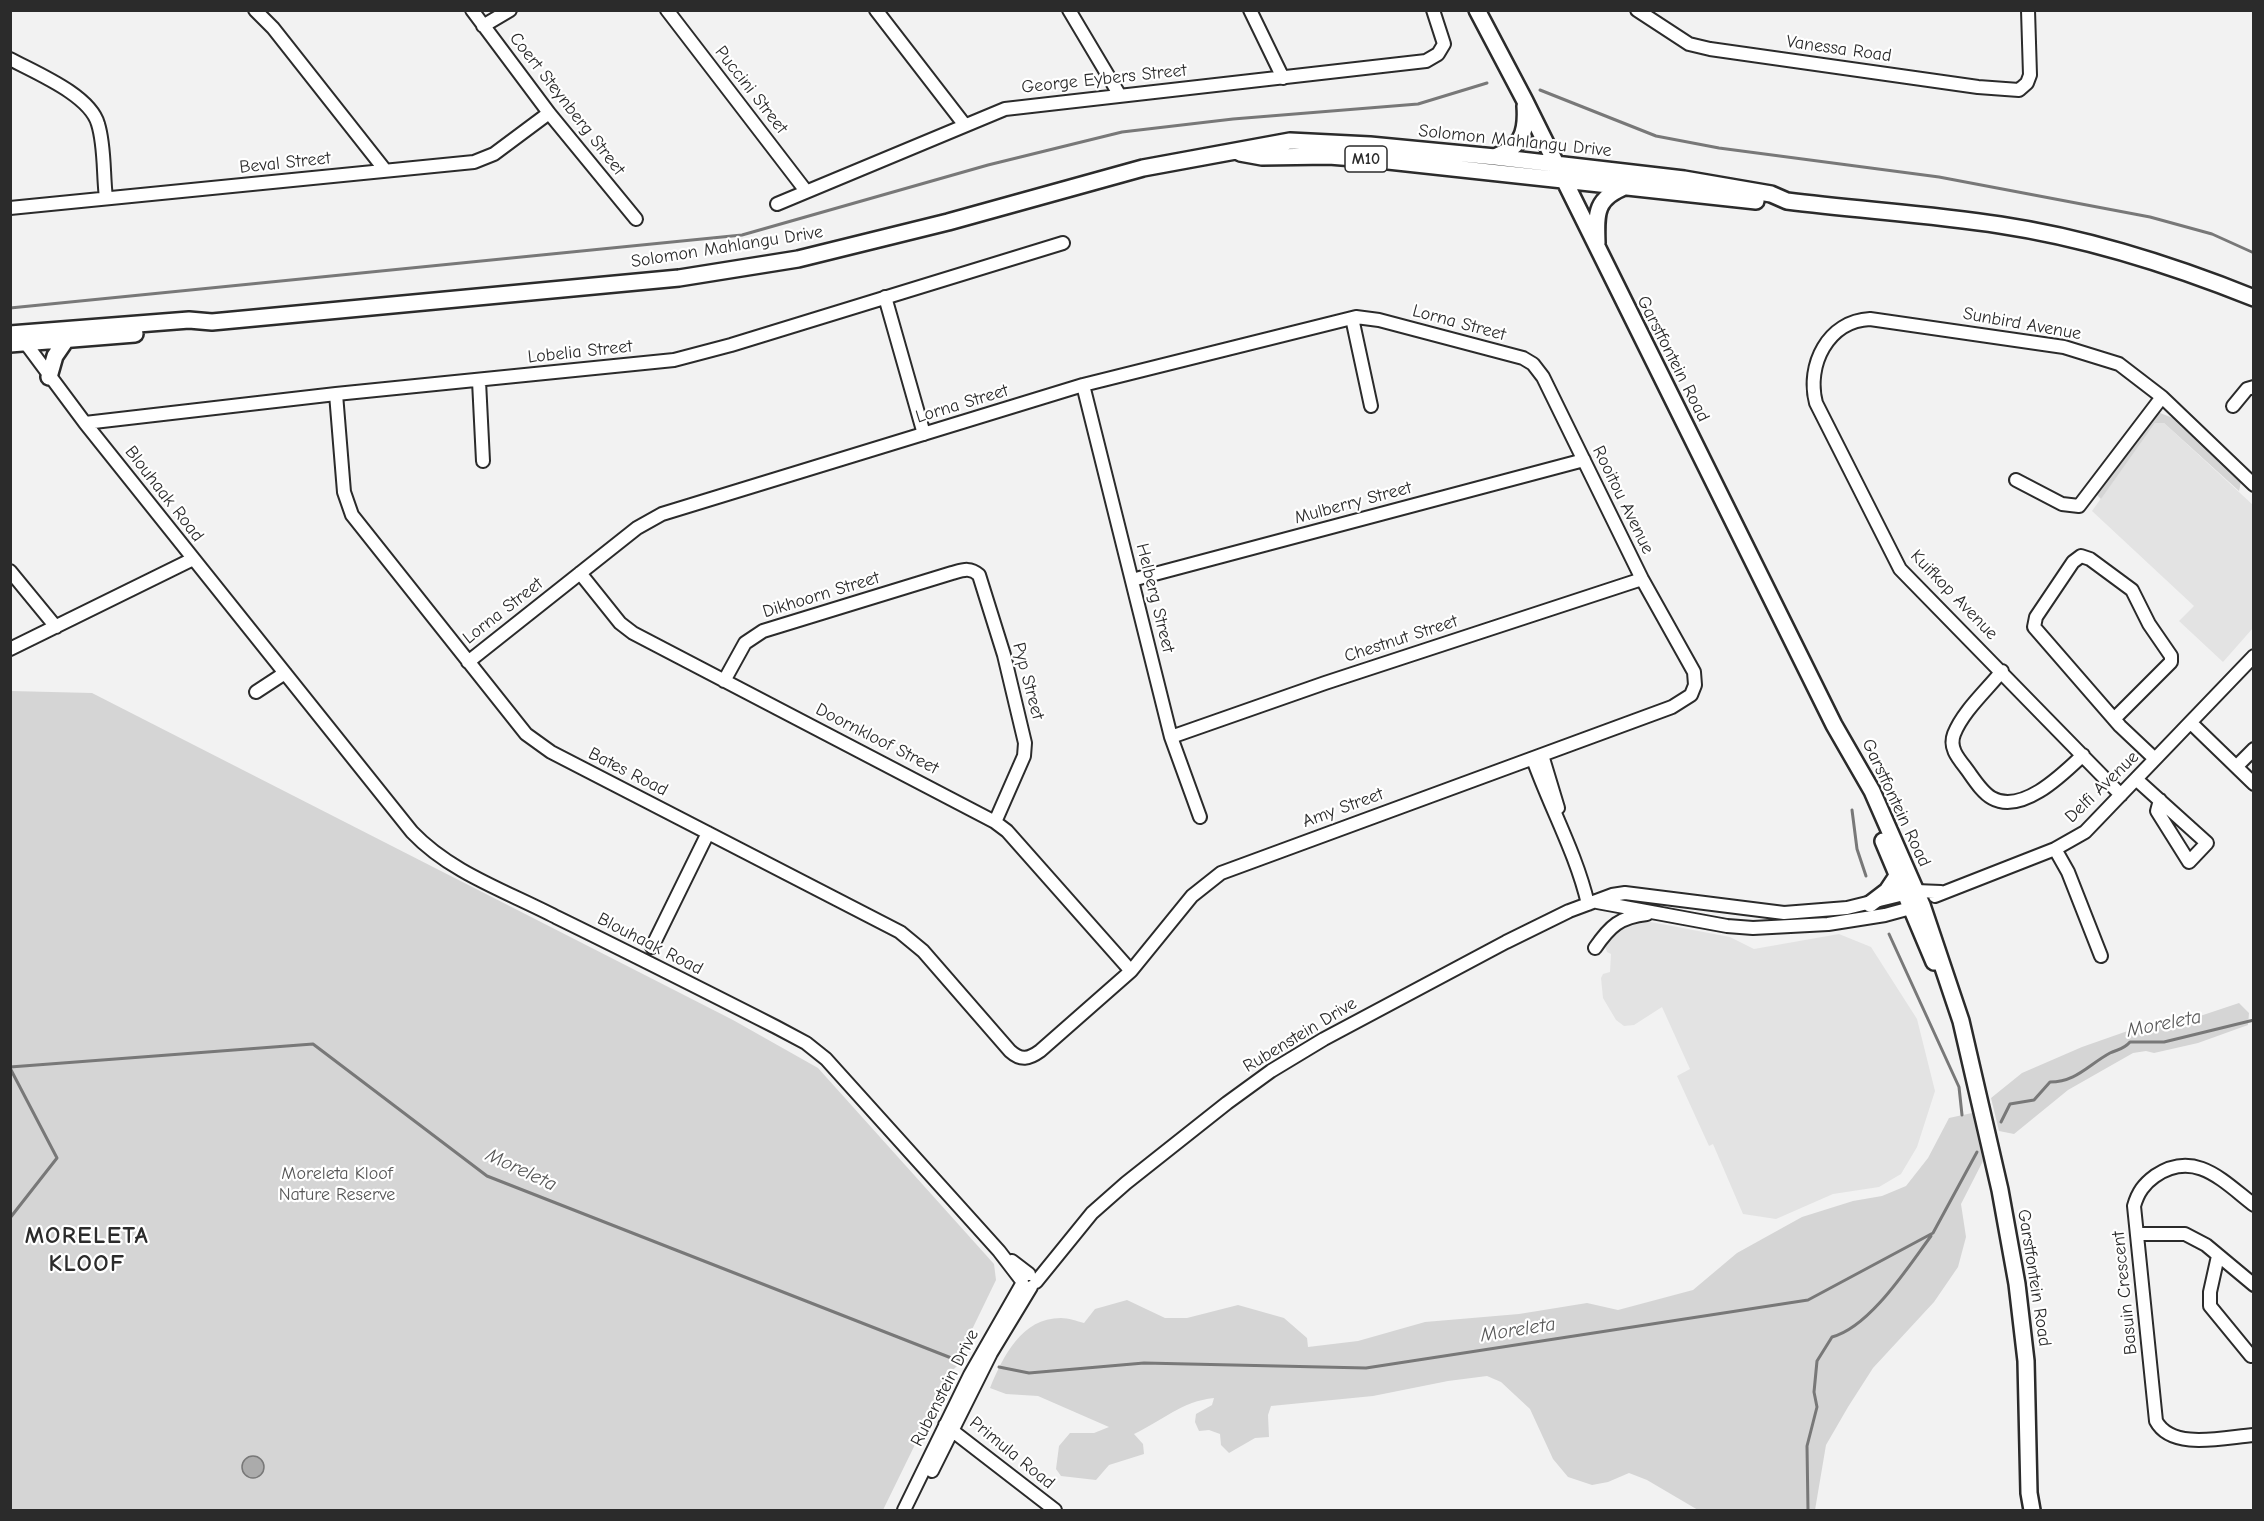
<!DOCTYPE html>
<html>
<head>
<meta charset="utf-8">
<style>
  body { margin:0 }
  #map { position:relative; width:2264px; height:1521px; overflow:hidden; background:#f2f2f2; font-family:"Comic Neue",sans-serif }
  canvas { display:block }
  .frame { position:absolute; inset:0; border:12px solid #2b2b2b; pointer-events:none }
</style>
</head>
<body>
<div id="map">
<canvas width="2264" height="1521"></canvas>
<div class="frame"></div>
</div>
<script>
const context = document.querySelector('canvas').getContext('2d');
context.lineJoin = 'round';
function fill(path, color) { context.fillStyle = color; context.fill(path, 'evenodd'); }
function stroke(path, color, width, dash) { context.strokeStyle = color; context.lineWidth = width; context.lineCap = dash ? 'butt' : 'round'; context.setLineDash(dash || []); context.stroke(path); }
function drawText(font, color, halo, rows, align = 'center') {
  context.font = font + ' "Comic Neue",sans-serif'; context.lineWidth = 4.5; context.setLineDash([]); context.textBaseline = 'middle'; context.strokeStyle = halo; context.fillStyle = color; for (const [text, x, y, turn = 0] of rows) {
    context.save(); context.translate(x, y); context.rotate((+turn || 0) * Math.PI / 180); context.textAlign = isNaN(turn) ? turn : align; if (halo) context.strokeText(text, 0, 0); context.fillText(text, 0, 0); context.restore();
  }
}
fill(new Path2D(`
  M 2155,423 L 2164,423 L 2253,505 L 2253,628 L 2223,662 L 2179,621 L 2194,606 L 2092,511 Z
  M 1640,920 L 1730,937 L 1754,949 L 1839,934 L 1871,947 L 1917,1019 L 1935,1091 L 1917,1147 L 1901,1174 L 1879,1187 L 1833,1194 L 1776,1219 L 1743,1214 L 1713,1144 L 1709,1146 L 1677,1076 L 1690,1069 L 1662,1007 L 1634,1025 L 1624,1026 L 1616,1020 L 1603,998 L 1601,978 L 1603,974 L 1610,972 L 1611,954 L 1607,952 L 1604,943 L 1611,931 Z`), '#e3e3e3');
fill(new Path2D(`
  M 2160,413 L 2173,418 L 2241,482 L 2239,491 L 2164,423 L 2155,423 L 2101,499 L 2096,494 L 2153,416 Z
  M 11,691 L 92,693 L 733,1020 L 818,1068 L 994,1264 L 996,1280 L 965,1344 L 958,1365 L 950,1373 L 883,1510 L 11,1510 Z
  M 2239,1003 L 2249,1013 L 2248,1025 L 2198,1043 L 2154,1053 L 2146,1051 L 2133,1053 L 2068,1090 L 2014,1134 L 1999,1131 L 1991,1098 L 2022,1073 L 2082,1047 L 2139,1027 L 2185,1021 Z
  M 1972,1113 L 1983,1161 L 1961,1204 L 1966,1237 L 1958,1267 L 1934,1302 L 1873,1368 L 1848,1407 L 1826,1445 L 1815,1510 L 1698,1510 L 1647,1480 L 1629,1473 L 1608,1482 L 1592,1485 L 1568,1477 L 1553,1459 L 1530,1409 L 1501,1382 L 1487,1376 L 1448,1381 L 1373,1396 L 1271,1406 L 1268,1415 L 1269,1437 L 1255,1438 L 1229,1453 L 1221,1445 L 1220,1434 L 1209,1430 L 1199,1431 L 1195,1422 L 1196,1414 L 1212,1405 L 1214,1398 C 1182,1401 1162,1421 1134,1434 L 1143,1444 L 1144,1454 L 1109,1465 L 1096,1480 L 1061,1476 L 1056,1469 L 1059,1446 L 1070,1433 L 1094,1433 L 1109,1427 L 1038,1396 L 1006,1394 L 990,1388 C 1003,1357 1021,1318 1061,1318 C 1068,1318 1077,1321 1084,1323 L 1095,1309 L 1127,1300 L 1165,1318 L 1187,1318 L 1238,1305 L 1284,1318 L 1307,1338 L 1308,1347 L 1358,1341 L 1425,1322 L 1519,1314 L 1587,1303 L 1618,1310 L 1693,1290 L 1737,1253 L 1802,1217 L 1853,1201 L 1882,1196 L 1906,1186 L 1928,1158 L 1949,1118 Z`), '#d5d5d5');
const water = new Path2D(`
  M242 1467a11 11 0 1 1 22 0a11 11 0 1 1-22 0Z`);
fill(water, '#ababab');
stroke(water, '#787878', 1.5);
stroke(new Path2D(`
  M 1540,90 L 1656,136 L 1719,148 L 1939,177 L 2150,217 L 2212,234 L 2254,253
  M 10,308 L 742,235 L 988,165 L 1122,132 L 1233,119 L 1418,104 L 1487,83
  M 1852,810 L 1857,849 L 1866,876
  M 1889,934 L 1959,1087 L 1962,1115
  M 10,1067 L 313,1044 L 487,1176 L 959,1361
  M 10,1068 L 57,1158 L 10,1218
  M 2001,1122 L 2010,1104 L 2034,1100 L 2050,1082 C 2076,1082 2088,1065 2110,1053 C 2118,1049 2123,1050 2130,1042 L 2164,1042 L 2254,1020
  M 999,1367 L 1029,1373 L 1144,1363 L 1366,1368 L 1808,1300 L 1933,1233 L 1977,1152
  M 1808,1510 L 1807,1446 L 1817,1407 L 1814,1392 L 1817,1361 L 1832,1337 C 1870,1327 1908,1267 1931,1236`), '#787878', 3);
const minor = new Path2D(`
  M 255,10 L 273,28 L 385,170
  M 472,10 L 549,113 L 636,219
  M 667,10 L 806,191
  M 876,10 L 964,124
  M 1069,10 L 1119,94
  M 1250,10 L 1283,78
  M 1637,10 L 1689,44 L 1710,49 L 1978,87 L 2019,90 L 2027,83 L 2030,75 L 2028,10
  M 483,26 L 510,10
  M 10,59 C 36,73 90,95 98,124 C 105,146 103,174 106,198
  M 777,204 L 1005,109 L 1426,61 L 1438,54 L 1444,44 L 1433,10
  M 10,208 L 474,162 L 494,154 L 549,113
  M 885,297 L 924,434
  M 1352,318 L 1371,406
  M 21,337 L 85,423 L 412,832 C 451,873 506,891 556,917 C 630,953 703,990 776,1027 L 806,1043 L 826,1059 L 999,1251 L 1022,1281
  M 479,381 L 483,461
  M 1083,385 L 1171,737 L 1200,817
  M 336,394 L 344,492 L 352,515 L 526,734 L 551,752 L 900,932 L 923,951 L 1010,1051 C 1021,1061 1029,1059 1040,1051 L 1131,971 L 1192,896 L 1221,873 L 1672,707 L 1691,695 L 1695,685 L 1694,672 L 1642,579 L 1543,377 L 1533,364 L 1523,358 L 1379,320 L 1356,317 L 1083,385 L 662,514 L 637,528 L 468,662
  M 2233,406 L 2247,389 L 2254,387
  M 85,423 L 336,394 L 674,360 L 731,345 L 1063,243
  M 2016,480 L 2062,504 L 2079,506 L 2162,397
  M 10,571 L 56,627
  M 580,573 L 620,623 L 633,633 L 995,822 L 1007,831 L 1131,971
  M 1132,580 L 1584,460
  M 10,649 L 193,559
  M 2002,671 C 1987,690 1963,711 1954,734 C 1949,747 1957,757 1965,767 C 1972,776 1981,792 1992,798 C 2022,815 2063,774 2083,755
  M 724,681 L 745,643 L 763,631 L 952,573 C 963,570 970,567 979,575 L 1004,655 L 1025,743 L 1024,756 L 995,822
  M 256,692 L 285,673
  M 2115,718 L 2171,662 L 2171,656 L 2149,624 L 2132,590 L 2090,559 L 2081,556 L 2073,562 L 2036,617 L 2034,627 L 2120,726 L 2155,759
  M 2191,723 L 2254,784
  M 1171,737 L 1325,683 L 1642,579
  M 1542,755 L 1558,808
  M 1533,759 C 1550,807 1576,853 1588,904
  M 2237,766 L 2254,749
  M 2136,779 L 2207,843 L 2189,862 L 2157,811 L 2160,800
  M 2121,795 L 1900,569 L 1816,403 C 1806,365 1828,321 1870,319 L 2064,347 L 2119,364 L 2162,397 L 2254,485
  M 2055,849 L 2068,872 L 2101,956
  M 1935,896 L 2055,849 L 2085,832 L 2254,656
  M 1597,902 L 1727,926 L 1753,928 L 1828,924 L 1885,915 L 1918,906
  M 652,947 L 708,833
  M 1595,948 C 1610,926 1620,917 1647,914
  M 2254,1205 C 2223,1181 2195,1149 2155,1176 C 2144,1184 2138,1192 2134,1206 L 2156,1421 C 2172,1451 2225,1437 2254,1435
  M 2137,1234 L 2185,1234 L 2206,1245 L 2254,1285
  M 2218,1256 L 2210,1292 L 2210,1306 L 2251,1356
  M 1012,1261 L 1029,1274
  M 1036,1282 L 1092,1213 L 1126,1183 L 1227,1103 L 1271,1071 L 1324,1039 L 1506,942 L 1569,911 L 1612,895 L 1625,893 L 1784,913 L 1847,908 L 1916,891 L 1941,892
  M 945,1425 L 1055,1510
  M 932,1471 L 991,1353 L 1031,1287
  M 904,1510 L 970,1375 L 1022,1284`);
const major = new Path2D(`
  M 1477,10 L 1525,101 L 1834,725 L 1872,791 L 1922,905 L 1961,1021 L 2000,1190 L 2017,1284 L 2026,1361 L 2029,1493 L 2032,1510
  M 1240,153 L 1262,157 L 1329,156 L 1379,160 L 1756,201
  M 1495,157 C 1521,146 1527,135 1525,106
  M 1597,243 C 1596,213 1595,198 1627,186
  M 10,334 L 189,320 L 212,322 L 679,278 L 798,259 L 948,222 L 1143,168 L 1290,141 L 1370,145 L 1495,157 L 1684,179 L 1771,194 L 1787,201 C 1858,210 1930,214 2000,225 C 2087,238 2172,265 2254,298
  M 10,344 L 135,334
  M 49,377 L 55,356 L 66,340
  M 1883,841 L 1934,962
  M 1870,904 L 1887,891 L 1897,876`);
stroke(minor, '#2b2b2b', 16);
stroke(major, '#2b2b2b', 20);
stroke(minor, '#fff', 12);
stroke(major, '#fff', 15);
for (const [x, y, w] of [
  [1366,159,42]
]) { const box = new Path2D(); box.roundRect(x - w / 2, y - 13, w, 26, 4.5); context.fillStyle = '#fff'; context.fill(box); stroke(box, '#2b2b2b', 1.5); }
drawText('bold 16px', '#2b2b2b', null, [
  ["M10",1366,159]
]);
drawText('18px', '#2b2b2b', '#fff', [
  ["Vanessa Road",1839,49,8],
  ["George Eybers Street",1104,79,-6],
  ["Puccini Street",751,90,52],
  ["Coert Steynberg Street",567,104,52],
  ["Solomon Mahlangu Drive",1515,141,6],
  ["Beval Street",285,163,-6],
  ["Solomon Mahlangu Drive",727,247,-9],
  ["Lorna Street",1459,323,15],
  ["Sunbird Avenue",2022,324,10],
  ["Lobelia Street",580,352,-6],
  ["Garstfontein Road",1673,359,63],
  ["Lorna Street",962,404,-17],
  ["Blouhaak Road",164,494,52],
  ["Rooitou Avenue",1623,500,64],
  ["Mulberry Street",1353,503,-15],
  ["Dikhoorn Street",821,595,-17],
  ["Kuifkop Avenue",1954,595,46],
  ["Helberg Street",1155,598,76],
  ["Lorna Street",503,611,-38],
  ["Chestnut Street",1401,639,-18],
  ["Pyp Street",1028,681,75],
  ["Doornkloof Street",877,739,27],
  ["Bates Road",628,772,27],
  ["Delfi Avenue",2102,787,-44],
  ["Garstfontein Road",1896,803,65],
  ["Amy Street",1343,808,-20],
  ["Blouhaak Road",650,944,27],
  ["Rubenstein Drive",1300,1035,-31],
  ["Garstfontein Road",2034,1278,81],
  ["Basuin Crescent",2125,1293,-96],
  ["Rubenstein Drive",945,1388,-63],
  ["Primula Road",1012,1453,39]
]);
drawText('18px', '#565656', '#fff', [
  ["Moreleta Kloof",337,1174],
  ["Nature Reserve",337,1195]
]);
drawText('italic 20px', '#585858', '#fff', [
  ["Moreleta",2164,1024,-11],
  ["Moreleta",521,1170,25],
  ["Moreleta",1518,1330,-9]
]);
context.letterSpacing = '1.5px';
drawText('bold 24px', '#2b2b2b', '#fff', [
  ["MORELETA",87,1236],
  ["KLOOF",87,1264]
]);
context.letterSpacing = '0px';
</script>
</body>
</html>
